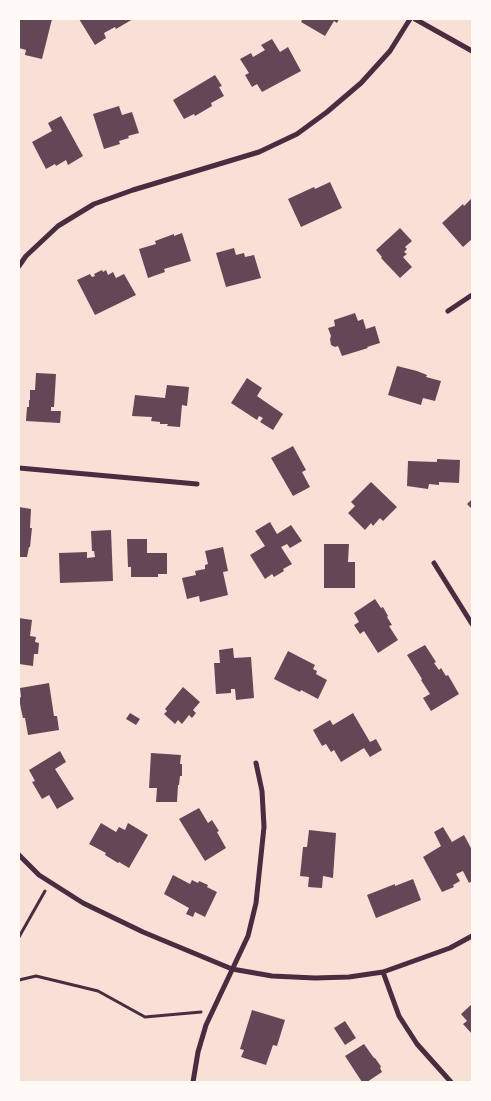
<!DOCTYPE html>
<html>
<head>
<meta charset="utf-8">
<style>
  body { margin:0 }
  #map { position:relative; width:491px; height:1101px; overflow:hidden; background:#f7e1d7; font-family:Lora,serif }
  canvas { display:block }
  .frame { position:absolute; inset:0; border:20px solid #fffaf5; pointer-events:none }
</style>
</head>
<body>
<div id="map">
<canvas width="491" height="1101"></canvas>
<div class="frame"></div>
</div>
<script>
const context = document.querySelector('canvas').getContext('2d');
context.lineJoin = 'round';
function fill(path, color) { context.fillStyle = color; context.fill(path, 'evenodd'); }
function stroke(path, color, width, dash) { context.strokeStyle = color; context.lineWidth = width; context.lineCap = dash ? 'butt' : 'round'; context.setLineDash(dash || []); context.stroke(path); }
fill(new Path2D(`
  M 19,19 L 52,19 L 42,59 L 25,55 L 26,50 L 19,48 Z
  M 79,19 L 133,19 L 116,29 L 115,27 L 104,33 L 106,38 L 95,45 Z
  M 303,19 L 339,19 L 337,23 L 334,21 L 325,36 L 301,22 Z
  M 272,39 L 280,52 L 288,47 L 301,71 L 262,92 L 257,84 L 252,87 L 245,75 L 249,73 L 240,59 L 251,53 L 253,57 L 265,50 L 261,45 Z
  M 215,75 L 222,86 L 219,87 L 224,96 L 211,103 L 212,106 L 195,116 L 194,114 L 184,119 L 173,100 Z
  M 119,106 L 122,115 L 132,112 L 139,133 L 128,136 L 129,138 L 119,141 L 120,144 L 104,149 L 93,114 Z
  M 61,116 L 83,156 L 68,165 L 66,160 L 56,166 L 55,164 L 46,169 L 32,142 L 52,131 L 48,123 Z
  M 330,182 L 342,208 L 301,227 L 288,199 L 314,187 L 315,189 Z
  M 472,198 L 472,239 L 463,247 L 442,223 L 463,204 L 464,206 Z
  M 400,228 L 412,241 L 405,247 L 407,249 L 404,252 L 407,254 L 403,257 L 412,267 L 400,278 L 381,258 L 382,257 L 376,250 Z
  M 182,233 L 191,261 L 164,269 L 165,272 L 148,278 L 139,249 L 156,244 L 155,241 L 174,234 L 174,236 Z
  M 234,248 L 236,255 L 244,253 L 245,257 L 254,255 L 261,278 L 226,287 L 216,253 Z
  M 102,270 L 103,272 L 106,270 L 108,275 L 113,272 L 116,278 L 124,274 L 136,295 L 95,315 L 77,280 L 90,274 L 92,277 L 95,276 L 94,274 Z
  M 355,313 L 358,321 L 363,319 L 366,329 L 375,326 L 380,343 L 367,347 L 368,348 L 342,356 L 338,346 L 335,347 L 331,345 L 330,339 L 331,336 L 328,328 L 335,326 L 334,320 Z
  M 397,366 L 417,371 L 427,375 L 426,377 L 441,381 L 435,401 L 423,398 L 421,405 L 388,395 Z
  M 36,373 L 56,374 L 54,407 L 51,407 L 51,411 L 61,411 L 60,423 L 26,421 L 27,407 L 29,407 L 29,400 L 30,400 L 30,390 L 35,390 Z
  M 247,378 L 262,388 L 257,396 L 283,414 L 273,430 L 260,422 L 263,418 L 259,416 L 257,420 L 231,403 Z
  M 167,385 L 189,387 L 187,406 L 182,405 L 180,427 L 167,426 L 168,424 L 160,424 L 160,422 L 151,421 L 152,417 L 132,416 L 135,395 L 165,398 Z
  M 293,446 L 306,470 L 302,472 L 310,487 L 293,496 L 271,458 Z
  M 437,459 L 460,460 L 459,483 L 439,482 L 439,485 L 429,484 L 428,489 L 407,486 L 408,461 L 437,462 Z
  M 371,482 L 397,507 L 383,521 L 380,518 L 373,526 L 371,523 L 365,530 L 348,513 L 355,506 L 351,502 Z
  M 472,499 L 472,509 L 467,504 Z
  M 19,507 L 31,509 L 30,528 L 32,528 L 30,547 L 29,547 L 27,557 L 19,557 Z
  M 270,522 L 277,534 L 291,525 L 302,541 L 290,548 L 287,544 L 281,547 L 292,564 L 283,569 L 284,571 L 274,577 L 272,574 L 265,579 L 250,555 L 265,546 L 255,531 Z
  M 111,530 L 113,581 L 60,583 L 59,553 L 87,552 L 87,558 L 95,557 L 94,551 L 92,551 L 91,531 Z
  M 127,539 L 147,539 L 147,553 L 167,553 L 167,574 L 158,574 L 158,577 L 131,577 L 131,567 L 128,567 Z
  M 324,544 L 349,544 L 348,562 L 355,562 L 355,588 L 324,588 Z
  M 223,547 L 228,571 L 223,572 L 228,595 L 200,602 L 199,596 L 187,599 L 182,578 L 196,575 L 195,571 L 205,569 L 205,565 L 208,564 L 205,551 Z
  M 375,599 L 381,608 L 383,607 L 388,616 L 387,617 L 392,625 L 389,626 L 398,640 L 378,653 L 364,631 L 360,634 L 354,625 L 359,622 L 354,613 Z
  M 19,618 L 32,620 L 30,636 L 36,637 L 35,642 L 39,643 L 38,654 L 34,654 L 33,666 L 19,664 Z
  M 425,645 L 436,662 L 434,663 L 439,670 L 441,668 L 446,676 L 448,675 L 459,694 L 431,711 L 423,698 L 430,694 L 421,680 L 422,679 L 407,655 Z
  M 233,648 L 234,658 L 251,657 L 254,698 L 236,700 L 235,689 L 231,689 L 231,693 L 216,694 L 214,663 L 220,663 L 219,650 Z
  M 288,651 L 315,665 L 313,669 L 317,671 L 316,674 L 327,680 L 318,699 L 301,690 L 300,692 L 274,679 Z
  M 49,683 L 54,716 L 57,716 L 59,730 L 28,735 L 25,718 L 23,718 L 21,709 L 19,698 L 21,697 L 20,688 Z
  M 183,687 L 200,702 L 193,710 L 196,713 L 192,718 L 189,715 L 182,724 L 178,720 L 175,724 L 164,714 L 167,711 L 165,709 Z
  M 130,713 L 140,719 L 136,725 L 126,719 Z
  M 353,713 L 370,742 L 376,739 L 382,750 L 370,757 L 364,748 L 341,762 L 334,750 L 331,752 L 326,744 L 322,746 L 313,730 L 330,720 L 333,725 Z
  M 60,751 L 66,762 L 55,769 L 74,799 L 57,809 L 49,795 L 42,799 L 32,782 L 35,781 L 29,770 Z
  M 151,753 L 181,755 L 180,764 L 182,764 L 182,776 L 180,776 L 179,785 L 178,785 L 177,802 L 156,802 L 157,788 L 149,788 Z
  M 199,808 L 208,823 L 212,820 L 219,831 L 217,832 L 226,848 L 205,861 L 179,819 Z
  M 101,823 L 116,832 L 119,827 L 125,830 L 128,823 L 148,835 L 129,868 L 119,862 L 118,863 L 105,855 L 106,853 L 89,844 Z
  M 443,827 L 452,842 L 464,835 L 472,850 L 472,881 L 469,883 L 463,871 L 456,874 L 460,881 L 453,885 L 454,887 L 442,892 L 423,857 L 441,846 L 434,832 Z
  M 309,830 L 336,833 L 333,878 L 323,876 L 322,888 L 308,887 L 309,877 L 300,876 L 303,847 L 307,847 Z
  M 173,875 L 190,884 L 192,880 L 198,883 L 199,881 L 208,885 L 207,887 L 217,892 L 205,917 L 195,912 L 193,917 L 186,914 L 189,908 L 164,894 Z
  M 413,879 L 421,900 L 376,918 L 367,895 L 395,884 L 395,886 Z
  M 472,1004 L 472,1034 L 463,1024 L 467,1021 L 461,1014 Z
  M 252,1010 L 285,1020 L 277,1046 L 273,1045 L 266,1065 L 241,1057 L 244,1050 L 240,1049 Z
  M 345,1021 L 356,1038 L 345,1045 L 334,1028 Z
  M 364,1044 L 374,1058 L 375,1058 L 380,1065 L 381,1067 L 380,1068 L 382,1072 L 367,1082 L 362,1082 L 345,1056 Z`), '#644757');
stroke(new Path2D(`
  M 19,937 L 45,891
  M 19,980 L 36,976 L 98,991 L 145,1017 L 201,1012`), '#4a2c40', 3);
stroke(new Path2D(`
  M 415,19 L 472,51
  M 19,266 L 26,256 L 58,226 L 94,204 L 133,190 L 259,152 L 297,134 L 327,112 L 361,83 L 390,51 L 410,19
  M 448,311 L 472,295
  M 19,468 L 197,484
  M 434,563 L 472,624
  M 19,855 L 39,875 L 83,903 L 143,932 L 232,969 L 272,976 L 315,978 L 349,977 L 383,972 L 450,948 L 472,936
  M 383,972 L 399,1016 L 417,1044 L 451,1082
  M 193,1082 L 198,1052 L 206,1025 L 248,936 L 256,903 L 264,827 L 262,791 L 256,763`), '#4a2c40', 5);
</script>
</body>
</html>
